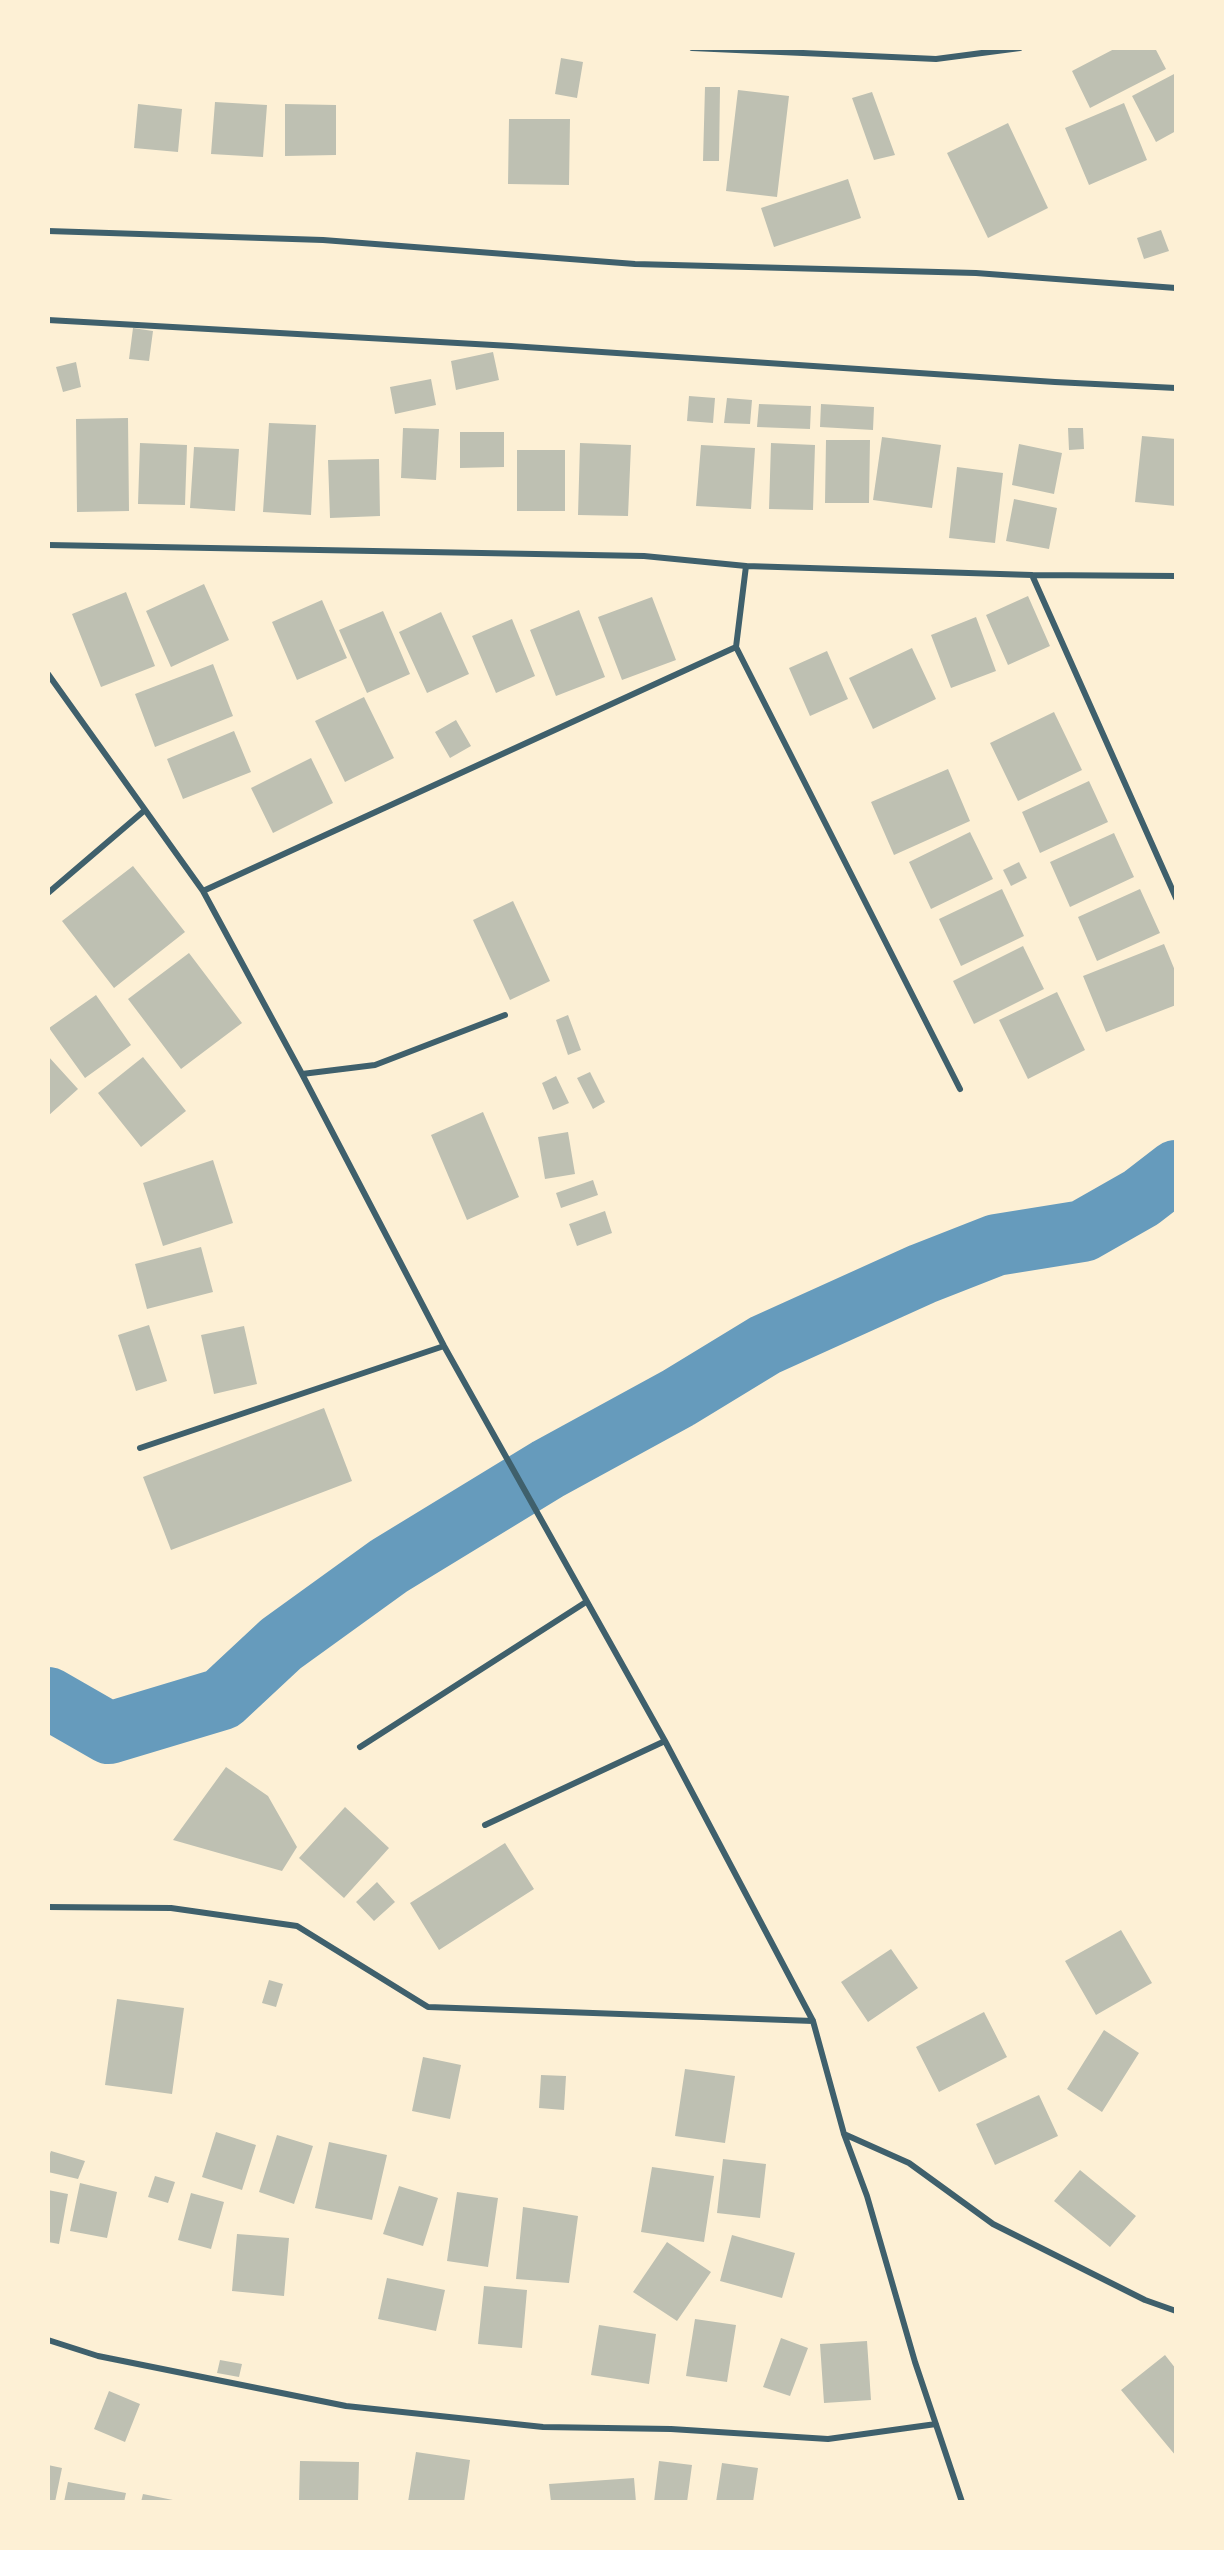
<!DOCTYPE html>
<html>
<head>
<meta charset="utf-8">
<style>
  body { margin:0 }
  #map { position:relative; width:1224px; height:2550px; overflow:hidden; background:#fdf0d5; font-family:"Titillium Web",sans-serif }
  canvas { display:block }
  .frame { position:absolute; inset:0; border:50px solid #fdf0d5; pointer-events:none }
</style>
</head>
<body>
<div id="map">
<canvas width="1224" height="2550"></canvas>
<div class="frame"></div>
</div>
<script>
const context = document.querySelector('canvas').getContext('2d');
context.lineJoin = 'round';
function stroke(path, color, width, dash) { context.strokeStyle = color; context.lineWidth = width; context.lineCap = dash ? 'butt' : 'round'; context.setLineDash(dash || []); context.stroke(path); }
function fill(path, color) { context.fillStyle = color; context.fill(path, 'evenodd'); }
stroke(new Path2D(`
  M 48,1698 L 109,1733 L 222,1699 L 281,1644 L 389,1566 L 548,1469 L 678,1398 L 765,1345 L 922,1274 L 996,1245 L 1083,1231 L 1141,1198 L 1176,1171`), '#669bbc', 62);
fill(new Path2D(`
  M 1116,48 L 1155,48 L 1166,69 L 1090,108 L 1072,71 Z
  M 561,58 L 583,62 L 577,98 L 555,94 Z
  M 1176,73 L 1176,131 L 1156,142 L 1132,96 Z
  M 705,87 L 720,87 L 719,161 L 703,161 Z
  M 738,90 L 789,96 L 777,197 L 726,191 Z
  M 872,92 L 895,155 L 874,160 L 852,98 Z
  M 215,102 L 267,105 L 263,157 L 211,154 Z
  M 1124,103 L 1147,160 L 1089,185 L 1065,128 Z
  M 138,104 L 182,109 L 178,152 L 134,148 Z
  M 285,104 L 336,105 L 336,155 L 285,156 Z
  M 509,119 L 570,119 L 569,185 L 508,184 Z
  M 1008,123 L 1048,208 L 988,238 L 947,153 Z
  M 848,179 L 861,218 L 774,247 L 761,208 Z
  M 1161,230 L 1169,251 L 1144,259 L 1137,238 Z
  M 133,328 L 153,331 L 149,361 L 129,359 Z
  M 493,352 L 499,380 L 456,390 L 451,361 Z
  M 76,362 L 81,387 L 63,392 L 56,367 Z
  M 431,379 L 436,405 L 395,414 L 390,387 Z
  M 689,396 L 715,398 L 713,423 L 687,421 Z
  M 727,398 L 752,400 L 750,424 L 724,423 Z
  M 759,404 L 811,406 L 810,429 L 757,427 Z
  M 821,404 L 874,407 L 873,430 L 820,427 Z
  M 128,418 L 129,511 L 77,512 L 76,419 Z
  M 269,423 L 316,425 L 311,515 L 263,512 Z
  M 403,428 L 439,429 L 436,480 L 401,478 Z
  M 1068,428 L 1083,428 L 1084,449 L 1069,450 Z
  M 460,432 L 504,432 L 504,467 L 460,468 Z
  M 1142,436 L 1176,439 L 1176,506 L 1135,502 Z
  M 882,437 L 941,445 L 932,508 L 873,500 Z
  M 826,440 L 870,440 L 869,503 L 825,503 Z
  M 140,443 L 187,445 L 185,505 L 138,504 Z
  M 580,443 L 631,445 L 628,516 L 578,515 Z
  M 771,443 L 815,445 L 813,510 L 769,509 Z
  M 1019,444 L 1062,453 L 1054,494 L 1012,485 Z
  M 701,445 L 755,448 L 751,509 L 696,506 Z
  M 194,447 L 239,449 L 235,511 L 190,508 Z
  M 517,450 L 565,450 L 565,511 L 517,511 Z
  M 379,459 L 380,516 L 330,518 L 328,460 Z
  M 957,467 L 1003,473 L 995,543 L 949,538 Z
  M 1014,499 L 1057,508 L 1049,549 L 1006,541 Z
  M 204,584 L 229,640 L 171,667 L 146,611 Z
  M 126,592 L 155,666 L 101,687 L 72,614 Z
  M 1028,596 L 1050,646 L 1008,665 L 986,615 Z
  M 652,597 L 676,660 L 622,680 L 598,617 Z
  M 322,600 L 347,658 L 297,680 L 272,622 Z
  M 579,610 L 605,677 L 556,696 L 530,630 Z
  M 383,611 L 410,674 L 367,693 L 339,630 Z
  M 441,612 L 469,674 L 427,693 L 399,632 Z
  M 976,617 L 996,671 L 951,688 L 931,635 Z
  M 512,619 L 535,676 L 496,693 L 472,636 Z
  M 912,648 L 936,699 L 873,729 L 849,678 Z
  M 827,651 L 848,699 L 810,716 L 789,668 Z
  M 213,664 L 233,716 L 155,747 L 135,694 Z
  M 364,697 L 394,758 L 345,782 L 315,721 Z
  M 1054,712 L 1082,770 L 1018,801 L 990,743 Z
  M 456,720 L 471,746 L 450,758 L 435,732 Z
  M 234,731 L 251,772 L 183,799 L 167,759 Z
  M 311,758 L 333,803 L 273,833 L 251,788 Z
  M 948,769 L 970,821 L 894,855 L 871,802 Z
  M 1089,781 L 1108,822 L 1040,853 L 1022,812 Z
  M 970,832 L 993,879 L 931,909 L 909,862 Z
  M 1114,833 L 1134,877 L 1070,907 L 1050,862 Z
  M 1019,862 L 1027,878 L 1011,886 L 1003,870 Z
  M 133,866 L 185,932 L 114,988 L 62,921 Z
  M 1002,889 L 1024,936 L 961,966 L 939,919 Z
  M 1140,889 L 1160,933 L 1097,961 L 1078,917 Z
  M 513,901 L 550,981 L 510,1000 L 473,920 Z
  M 1164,944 L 1176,973 L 1176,1005 L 1106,1032 L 1083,976 Z
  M 1023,946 L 1044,989 L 974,1024 L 953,981 Z
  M 189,953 L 242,1023 L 181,1069 L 128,999 Z
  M 1057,992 L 1085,1050 L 1028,1079 L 999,1020 Z
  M 96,995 L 131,1045 L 85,1078 L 49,1028 Z
  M 568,1015 L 581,1050 L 568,1055 L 556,1020 Z
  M 48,1056 L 78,1089 L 48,1116 Z
  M 143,1057 L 186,1111 L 141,1147 L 98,1093 Z
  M 590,1072 L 605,1102 L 593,1109 L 577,1078 Z
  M 556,1076 L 569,1103 L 553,1110 L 542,1083 Z
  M 483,1112 L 519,1197 L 467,1220 L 431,1135 Z
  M 568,1132 L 575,1174 L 545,1179 L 538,1137 Z
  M 213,1160 L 233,1223 L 163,1246 L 143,1183 Z
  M 593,1180 L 598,1195 L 561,1208 L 556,1193 Z
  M 605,1211 L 612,1233 L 577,1246 L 569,1224 Z
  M 201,1247 L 213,1292 L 147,1309 L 135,1264 Z
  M 149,1325 L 167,1381 L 136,1391 L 118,1335 Z
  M 244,1326 L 257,1384 L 214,1394 L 201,1335 Z
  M 324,1408 L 352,1481 L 171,1550 L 143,1477 Z
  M 226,1767 L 268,1796 L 297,1847 L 282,1871 L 173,1840 Z
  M 345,1807 L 389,1848 L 344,1898 L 299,1858 Z
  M 505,1843 L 534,1889 L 439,1950 L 410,1903 Z
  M 377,1882 L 395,1902 L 374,1921 L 356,1902 Z
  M 1121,1930 L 1152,1983 L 1096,2015 L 1065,1961 Z
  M 891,1949 L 918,1988 L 868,2022 L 841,1982 Z
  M 269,1980 L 283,1984 L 276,2007 L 262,2003 Z
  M 117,1999 L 184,2008 L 172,2094 L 105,2085 Z
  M 984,2012 L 1007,2057 L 939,2092 L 916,2047 Z
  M 1104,2030 L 1139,2053 L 1102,2112 L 1067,2089 Z
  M 423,2057 L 461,2065 L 450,2119 L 412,2111 Z
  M 685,2069 L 735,2076 L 725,2143 L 675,2136 Z
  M 541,2075 L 566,2076 L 564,2110 L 539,2108 Z
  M 1039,2095 L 1058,2136 L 995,2165 L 976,2124 Z
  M 216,2132 L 256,2145 L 242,2190 L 202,2177 Z
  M 277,2135 L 313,2146 L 294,2204 L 259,2192 Z
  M 329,2142 L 387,2155 L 372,2220 L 315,2208 Z
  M 51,2151 L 85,2161 L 78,2179 L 48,2172 L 48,2159 Z
  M 723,2159 L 766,2164 L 760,2218 L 717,2213 Z
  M 652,2167 L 714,2176 L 704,2242 L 641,2232 Z
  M 1080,2170 L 1136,2216 L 1110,2247 L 1054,2201 Z
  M 155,2176 L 175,2182 L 168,2203 L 148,2197 Z
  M 80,2183 L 117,2192 L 107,2238 L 70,2231 Z
  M 399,2186 L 438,2198 L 423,2246 L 383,2234 Z
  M 48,2190 L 68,2194 L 59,2244 L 48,2242 Z
  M 457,2192 L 498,2198 L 488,2267 L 447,2261 Z
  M 191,2193 L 224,2202 L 211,2249 L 178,2240 Z
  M 523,2207 L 578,2216 L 569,2283 L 516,2279 Z
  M 237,2234 L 289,2238 L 284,2296 L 232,2291 Z
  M 732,2235 L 795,2253 L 782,2298 L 720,2281 Z
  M 667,2242 L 711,2272 L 677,2321 L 633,2292 Z
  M 387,2278 L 445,2290 L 436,2331 L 378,2319 Z
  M 484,2286 L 527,2290 L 522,2348 L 478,2344 Z
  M 695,2319 L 736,2325 L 727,2382 L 686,2376 Z
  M 599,2325 L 656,2334 L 649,2384 L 591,2375 Z
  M 781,2338 L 808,2348 L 790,2396 L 763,2387 Z
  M 867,2341 L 871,2400 L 824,2403 L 820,2344 Z
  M 1165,2355 L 1176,2369 L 1176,2456 L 1121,2390 Z
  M 220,2360 L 242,2364 L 239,2377 L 217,2373 Z
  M 109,2391 L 140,2404 L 125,2442 L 94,2429 Z
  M 416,2452 L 470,2460 L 464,2502 L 408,2502 Z
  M 300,2461 L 359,2462 L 358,2502 L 299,2502 Z
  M 659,2461 L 692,2465 L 687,2502 L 654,2502 Z
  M 722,2463 L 758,2468 L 753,2502 L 716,2502 Z
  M 48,2465 L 62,2468 L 55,2502 L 48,2502 Z
  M 634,2478 L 636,2502 L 551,2502 L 549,2484 Z
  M 68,2482 L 126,2493 L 124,2502 L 64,2502 Z
  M 143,2494 L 178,2501 L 178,2502 L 141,2502 Z`), '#bec0b2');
stroke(new Path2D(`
  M 692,48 L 936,59 L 1020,48
  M 48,231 L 323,240 L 635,264 L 976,273 L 1176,288
  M 48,320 L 511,346 L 1055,382 L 1176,388
  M 48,545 L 644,556 L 746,566 L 1032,575 L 1176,576
  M 1032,575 L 1176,898
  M 736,647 L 960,1089
  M 48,674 L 203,891 L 302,1074 L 444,1346 L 665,1741 L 813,2021 L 844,2134 L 867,2196 L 915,2362 L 962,2502
  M 203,891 L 736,647 L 746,566
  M 48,893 L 145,810
  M 302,1074 L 375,1065 L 505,1015
  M 140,1448 L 444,1346
  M 360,1747 L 586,1602
  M 485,1825 L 665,1741
  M 48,1907 L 171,1908 L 297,1926 L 428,2007 L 813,2021
  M 844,2134 L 909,2163 L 993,2224 L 1145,2300 L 1176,2311
  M 48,2340 L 98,2356 L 346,2406 L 543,2427 L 671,2429 L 828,2439 L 936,2424`), '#3f606c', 6);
</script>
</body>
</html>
